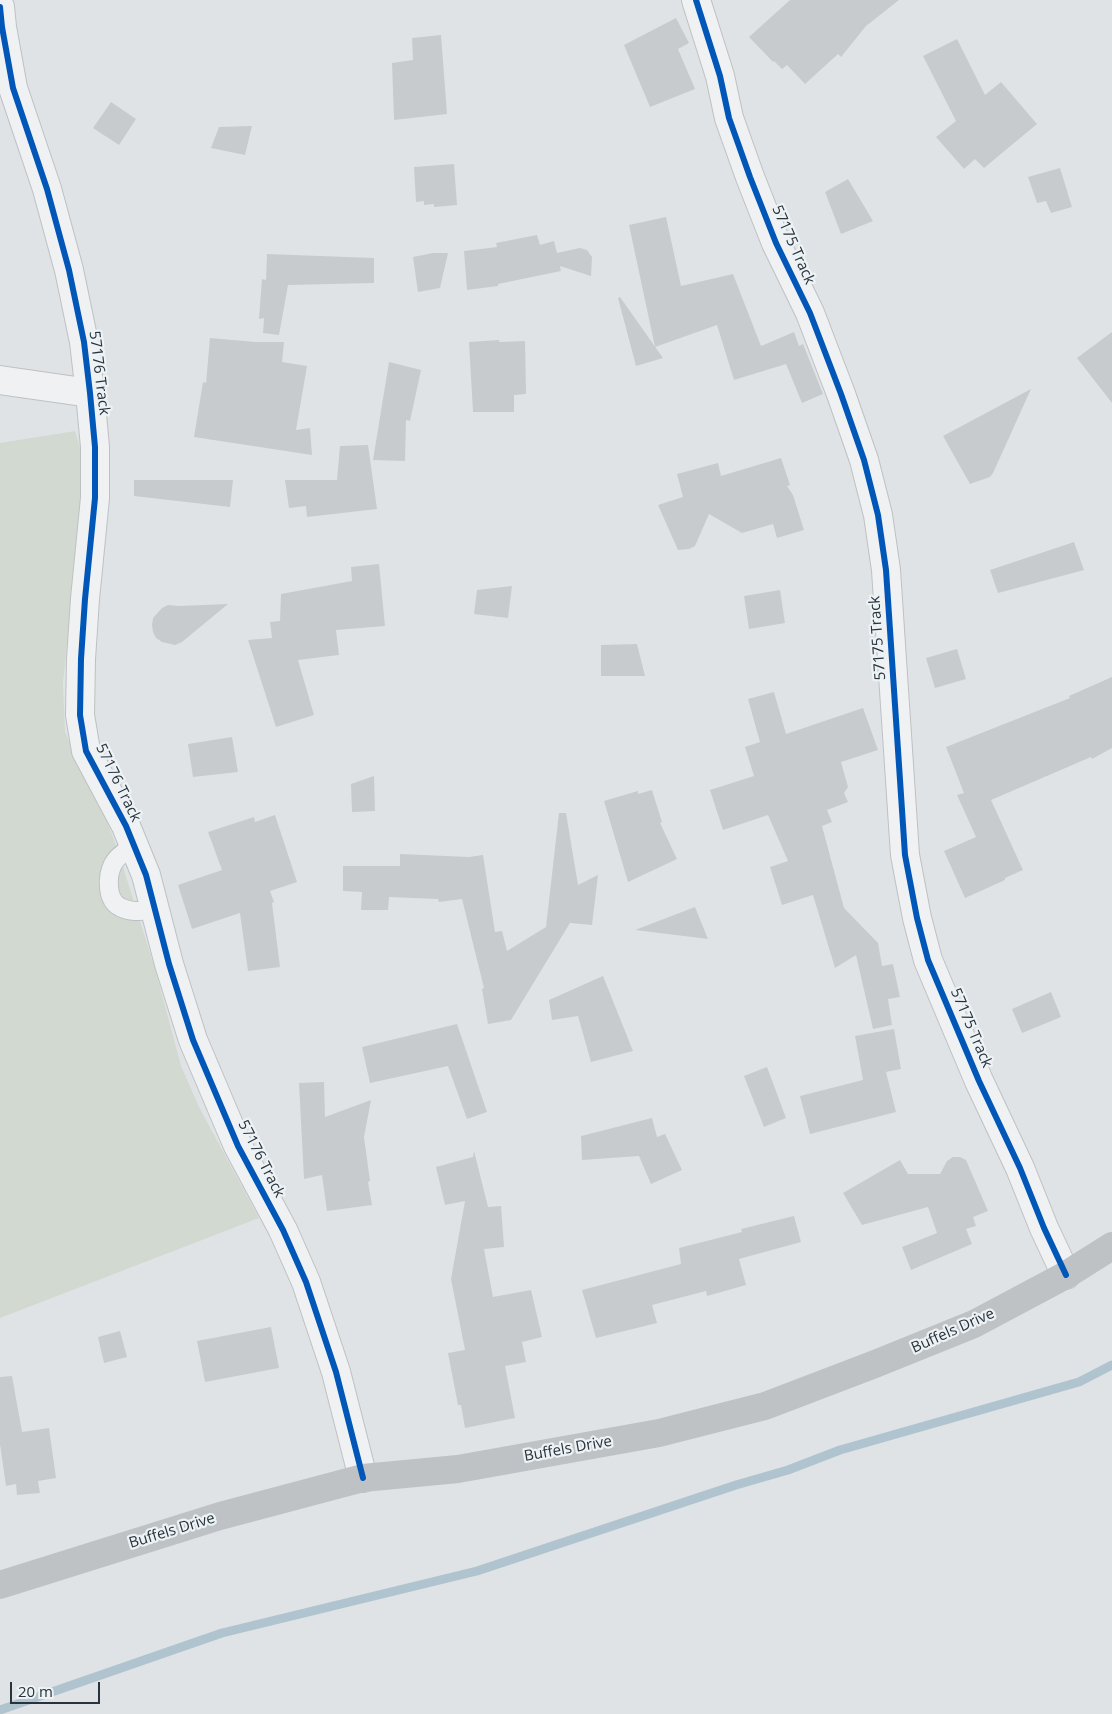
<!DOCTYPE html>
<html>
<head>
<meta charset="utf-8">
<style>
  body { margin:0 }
  #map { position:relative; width:1112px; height:1714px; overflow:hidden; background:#e0e3e5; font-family:"Open Sans",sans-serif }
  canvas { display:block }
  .scale { position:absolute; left:10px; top:1682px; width:90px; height:22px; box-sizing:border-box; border:2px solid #28333d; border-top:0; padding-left:6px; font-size:15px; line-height:18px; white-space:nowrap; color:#28333d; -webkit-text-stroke:4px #edf2f5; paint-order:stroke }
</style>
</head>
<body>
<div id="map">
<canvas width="1112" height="1714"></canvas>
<div class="scale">20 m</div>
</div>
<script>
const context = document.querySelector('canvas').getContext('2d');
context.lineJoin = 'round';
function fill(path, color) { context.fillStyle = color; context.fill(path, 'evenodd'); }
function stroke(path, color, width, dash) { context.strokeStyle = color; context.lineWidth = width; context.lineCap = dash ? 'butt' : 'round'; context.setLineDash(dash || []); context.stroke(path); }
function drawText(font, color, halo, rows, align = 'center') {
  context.font = font + ' "Open Sans",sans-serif'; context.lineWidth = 4.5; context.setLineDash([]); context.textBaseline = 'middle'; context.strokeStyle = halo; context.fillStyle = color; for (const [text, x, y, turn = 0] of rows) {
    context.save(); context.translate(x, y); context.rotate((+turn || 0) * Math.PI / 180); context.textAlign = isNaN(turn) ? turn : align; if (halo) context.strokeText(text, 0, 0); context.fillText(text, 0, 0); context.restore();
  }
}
fill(new Path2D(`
  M 75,431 L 84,462 L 82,502 L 63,683 L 65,732 L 82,771 L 107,821 L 118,851 L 156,972 L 181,1066 L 199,1107 L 259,1218 L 0,1318 L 0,443 Z`), '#d2d9d1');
stroke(new Path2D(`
  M 0,1710 L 222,1633 L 477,1571 L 736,1485 L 788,1470 L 840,1450 L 1079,1382 L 1112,1365`), '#afc4cf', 9);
fill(new Path2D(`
  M 790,0 L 899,0 L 866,26 L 841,57 L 838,54 L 805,84 L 787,65 L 782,69 L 774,61 L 773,62 L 749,37 Z
  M 676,18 L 689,43 L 678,49 L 695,89 L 650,107 L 624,45 Z
  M 441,35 L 447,114 L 394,120 L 392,63 L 413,60 L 412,38 Z
  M 957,39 L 985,95 L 1001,82 L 1037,124 L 984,168 L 975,159 L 964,169 L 936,137 L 956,121 L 923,56 Z
  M 111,102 L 136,119 L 119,145 L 93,128 Z
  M 252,126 L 245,155 L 211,148 L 219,127 Z
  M 454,164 L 457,205 L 434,207 L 434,204 L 424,205 L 424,201 L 416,202 L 414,167 Z
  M 1060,168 L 1072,207 L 1051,213 L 1046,201 L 1037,203 L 1028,177 Z
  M 848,179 L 873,221 L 841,234 L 825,192 Z
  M 666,217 L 681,286 L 733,274 L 761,346 L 794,332 L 799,346 L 803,344 L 823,394 L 802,403 L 786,364 L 734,380 L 717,325 L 655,347 L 629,225 Z
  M 537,235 L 540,245 L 554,241 L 557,253 L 580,248 L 587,250 L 592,257 L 591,276 L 560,266 L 561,271 L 498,284 L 498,286 L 467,290 L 464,251 L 497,247 L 496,243 Z
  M 433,253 L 448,253 L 440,288 L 418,292 L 413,257 Z
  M 267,254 L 374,258 L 374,283 L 288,285 L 279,335 L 263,333 L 264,318 L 259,319 L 262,279 L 266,280 Z
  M 620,297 L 663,358 L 636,366 L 618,298 Z
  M 1112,332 L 1112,403 L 1077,358 Z
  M 210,338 L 256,342 L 284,342 L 282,362 L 307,366 L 296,430 L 310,428 L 312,455 L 194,437 L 203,382 L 206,383 Z
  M 499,340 L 499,342 L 525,341 L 526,394 L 514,395 L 514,412 L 473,412 L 469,342 Z
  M 389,362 L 421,370 L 410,421 L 406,420 L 405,461 L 373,460 Z
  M 1031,389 L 993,473 L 990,477 L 970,484 L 943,436 Z
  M 368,445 L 377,509 L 307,517 L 306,506 L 289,508 L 285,480 L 337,480 L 340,446 Z
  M 781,458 L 790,485 L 787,486 L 793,495 L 804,530 L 777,538 L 773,524 L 742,533 L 709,514 L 695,546 L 689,549 L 678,550 L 658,505 L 683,497 L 677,474 L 718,463 L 721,476 Z
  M 134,480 L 233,480 L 230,507 L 134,496 Z
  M 1074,542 L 1084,570 L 998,593 L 990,570 Z
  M 379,564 L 385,626 L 336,630 L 339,655 L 298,660 L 314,715 L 276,727 L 248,640 L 272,638 L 270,622 L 280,621 L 281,594 L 352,581 L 351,567 Z
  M 512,586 L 508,618 L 474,614 L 477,590 Z
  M 780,590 L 785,623 L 749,629 L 744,596 Z
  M 228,604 L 182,642 L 175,645 L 162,642 L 156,638 L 153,632 L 152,625 L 153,618 L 162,608 L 168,605 L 179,606 Z
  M 637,644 L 645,676 L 601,676 L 601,645 Z
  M 957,649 L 966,679 L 935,688 L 926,658 Z
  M 1112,677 L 1112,748 L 1092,759 L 1091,757 L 991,800 L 1023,870 L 1005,878 L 1005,880 L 965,898 L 944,851 L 976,837 L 957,795 L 964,793 L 946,747 L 1070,698 L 1069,696 Z
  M 774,692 L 786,734 L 863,708 L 878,750 L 841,762 L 848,787 L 844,793 L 848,802 L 827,810 L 832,822 L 822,826 L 844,908 L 878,943 L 882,966 L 893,964 L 900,997 L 888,999 L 892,1025 L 873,1029 L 856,955 L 835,968 L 813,895 L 782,905 L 770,867 L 788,861 L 768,815 L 723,830 L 710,790 L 754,776 L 745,747 L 760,742 L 748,699 Z
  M 232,737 L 238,772 L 193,777 L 188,744 Z
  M 374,776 L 375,811 L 352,812 L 351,784 Z
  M 652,790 L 662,822 L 660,823 L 677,859 L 628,882 L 604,801 L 638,791 L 638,794 Z
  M 559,813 L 566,813 L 578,885 L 598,875 L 592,925 L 570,923 L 511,1020 L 488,1024 L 482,989 L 484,988 L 462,899 L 439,902 L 438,899 L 389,897 L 388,910 L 361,910 L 362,892 L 343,891 L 343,866 L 400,866 L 400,854 L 469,857 L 483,855 L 495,932 L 502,931 L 507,951 L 546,927 Z
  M 275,815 L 297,882 L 270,891 L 274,902 L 272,903 L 280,967 L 248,971 L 240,913 L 192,929 L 178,885 L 222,870 L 208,832 L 254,817 L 255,822 Z
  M 695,907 L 708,939 L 635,930 Z
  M 603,976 L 633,1051 L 591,1062 L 578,1016 L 552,1020 L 549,1000 Z
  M 1051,992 L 1061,1017 L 1022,1033 L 1012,1009 Z
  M 457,1024 L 487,1112 L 467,1119 L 448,1066 L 370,1083 L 362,1047 Z
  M 894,1029 L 901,1069 L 886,1072 L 896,1112 L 810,1134 L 800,1096 L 863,1080 L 855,1036 Z
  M 767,1067 L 786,1118 L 764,1127 L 744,1076 Z
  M 324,1082 L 325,1117 L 371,1100 L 364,1137 L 370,1181 L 368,1182 L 372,1205 L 327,1211 L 322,1175 L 304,1179 L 299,1083 Z
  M 652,1118 L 657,1137 L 665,1134 L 682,1170 L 651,1184 L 639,1156 L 582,1160 L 581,1136 Z
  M 474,1151 L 488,1207 L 501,1206 L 504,1247 L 484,1249 L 493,1297 L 531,1290 L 542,1337 L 522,1342 L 526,1362 L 505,1366 L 515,1418 L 465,1428 L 461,1405 L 458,1405 L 448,1353 L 465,1350 L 451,1279 L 465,1201 L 445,1205 L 436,1167 L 473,1157 Z
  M 953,1157 L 960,1157 L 966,1160 L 988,1211 L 973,1217 L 976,1226 L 966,1229 L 972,1244 L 911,1270 L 902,1247 L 937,1233 L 928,1207 L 862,1225 L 843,1193 L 900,1160 L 908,1174 L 940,1174 L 947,1161 Z
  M 794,1216 L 801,1242 L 739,1259 L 746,1285 L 707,1296 L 706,1291 L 652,1305 L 657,1323 L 596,1338 L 582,1290 L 681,1264 L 679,1248 L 742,1232 L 741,1229 Z
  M 271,1327 L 279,1368 L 205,1382 L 197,1341 Z
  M 120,1331 L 127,1357 L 104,1363 L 98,1337 Z
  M 12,1376 L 22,1432 L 49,1428 L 56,1478 L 38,1481 L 40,1493 L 17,1495 L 16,1484 L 6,1486 L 0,1444 L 0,1377 Z`), '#c8cbcd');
const lane = new Path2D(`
  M 134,845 C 127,850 117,856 113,864 C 107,876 106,900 120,907 C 131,913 143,911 155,910`);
const street = new Path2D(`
  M 696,0 L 720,76 L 729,118 L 750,177 L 776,243 L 810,313 L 841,394 L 864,460 L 878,515 L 886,570 L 905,855 L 917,918 L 928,960 L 979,1081 L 1020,1168 L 1044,1228 L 1066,1275
  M 0,7 L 2,27 L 13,88 L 47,189 L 69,270 L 84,342 L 90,393 L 95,447 L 95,498 L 85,599 L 81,659 L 80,715 L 86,751 L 126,826 L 146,875 L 169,964 L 193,1040 L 238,1146 L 283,1230 L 306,1282 L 336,1372 L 363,1478
  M 0,380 L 90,393`);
stroke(lane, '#bec1c3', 20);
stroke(street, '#bec1c3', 30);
stroke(lane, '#eff1f2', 18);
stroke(street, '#eff1f2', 28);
stroke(new Path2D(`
  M 0,1585 L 220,1516 L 363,1478 L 458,1469 L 659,1433 L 765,1406 L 875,1364 L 974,1324 L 1066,1275 L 1112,1246`), '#bec2c4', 28);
stroke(new Path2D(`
  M 696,0 L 720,76 L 729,118 L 750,177 L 776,243 L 810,313 L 841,394 L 864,460 L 878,515 L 886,570 L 905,855 L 917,918 L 928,960 L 979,1081 L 1020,1168 L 1044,1228 L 1066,1275
  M 0,7 L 2,27 L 13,88 L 47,189 L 69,270 L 84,342 L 90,393 L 95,447 L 95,498 L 85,599 L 81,659 L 80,715 L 86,751 L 126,826 L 146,875 L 169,964 L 193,1040 L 238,1146 L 283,1230 L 306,1282 L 336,1372 L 363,1478`), '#0057b8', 6);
drawText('15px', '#28333d', '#edf2f5', [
  ["57175 Track",793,245,66],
  ["57176 Track",99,373,83],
  ["57175 Track",878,638,-94],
  ["57176 Track",118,783,64],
  ["57175 Track",971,1028,67],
  ["57176 Track",261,1159,63],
  ["Buffels Drive",953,1331,-24],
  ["Buffels Drive",568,1449,-10],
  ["Buffels Drive",172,1531,-17]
]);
</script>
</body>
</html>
